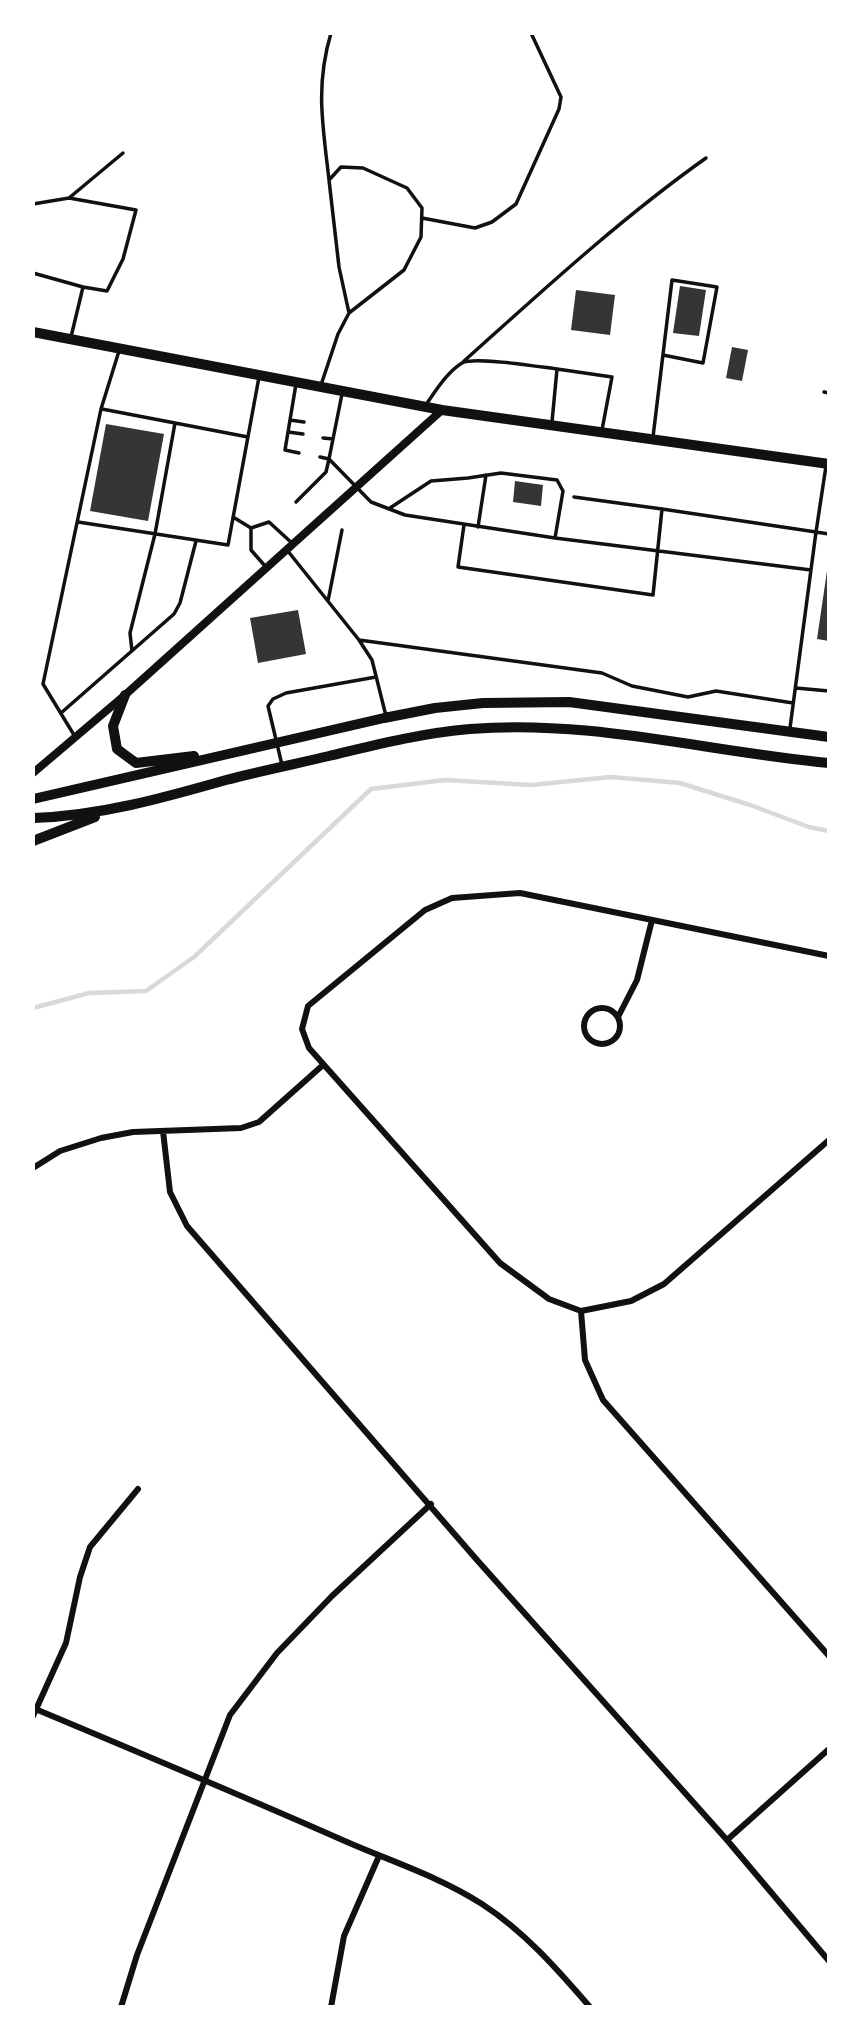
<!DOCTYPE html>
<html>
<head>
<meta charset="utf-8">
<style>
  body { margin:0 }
  #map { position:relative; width:862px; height:2040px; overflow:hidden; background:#fff; font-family:Commissioner,sans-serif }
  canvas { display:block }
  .frame { position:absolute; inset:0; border:35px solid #fff; pointer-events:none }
</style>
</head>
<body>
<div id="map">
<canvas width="862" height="2040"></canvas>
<div class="frame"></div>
</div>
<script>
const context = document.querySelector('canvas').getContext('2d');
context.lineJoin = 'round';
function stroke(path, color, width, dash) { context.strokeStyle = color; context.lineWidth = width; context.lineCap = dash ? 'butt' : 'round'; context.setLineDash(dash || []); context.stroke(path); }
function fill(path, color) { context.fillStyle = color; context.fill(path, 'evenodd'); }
stroke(new Path2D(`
  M 33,1008 L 89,993 L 146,991 L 194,957 L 371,789 L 445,780 L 531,785 L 611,777 L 680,783 L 750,805 L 809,827 L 829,831`), '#d9d9d9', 4.5);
fill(new Path2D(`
  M 680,286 L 706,290 L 699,336 L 673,333 Z
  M 576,290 L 615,295 L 610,335 L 571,330 Z
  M 732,347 L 748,350 L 742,381 L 726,378 Z
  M 106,424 L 164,434 L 148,521 L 90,511 Z
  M 515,481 L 543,485 L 541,506 L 513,502 Z
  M 827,571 L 829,571 L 829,641 L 817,639 Z
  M 298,610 L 306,654 L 258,663 L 250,618 Z`), '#353535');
stroke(new Path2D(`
  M 329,180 C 323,126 315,87 331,33
  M 33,204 L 69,198
  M 422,218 L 475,228 L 492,222 L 516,204 L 559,109 L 561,97 L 531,33
  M 33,273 L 83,287 L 71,337
  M 83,287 L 107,291 L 123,259 L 136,210 L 69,198 L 123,153
  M 463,362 C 541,292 620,219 706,158
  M 296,384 L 285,450 L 299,453
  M 321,385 L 338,334 L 349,313 L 404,270 L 421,237 L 422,208 L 407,188 L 363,168 L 341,167 L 329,180 L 339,267 L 349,313
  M 824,392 L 829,393
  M 342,394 L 329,459 L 371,502 L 405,515 L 555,538 L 811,570
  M 425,406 C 435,392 447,372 462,363 C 474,356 540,367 557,369
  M 102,409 L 248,437
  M 290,420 L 304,422
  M 552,422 L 557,369 L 612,377 L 602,430
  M 288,432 L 303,434
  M 653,437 L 672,280 L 717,287 L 703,363 L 663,355
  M 323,438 L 333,439
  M 826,466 L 816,532 L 829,534
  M 574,497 L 662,509
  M 296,502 L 326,472 L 329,459 L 320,457
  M 390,508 L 431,481 L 468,478 L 501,473 L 557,480 L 563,491 L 555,538
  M 233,517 L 251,528 L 269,522 L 293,544
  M 78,522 L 228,545 L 259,377
  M 464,525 L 458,567 L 653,595 L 662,509 L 816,532 L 790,728
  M 478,527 L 486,475
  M 251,528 L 251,550 L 265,566
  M 287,550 L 359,640 L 602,673 L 632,686 L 688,697 L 716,691 L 793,703
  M 328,601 L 342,530
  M 359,640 L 372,660 L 386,716
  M 132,651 L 130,633 L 155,534 L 175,423
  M 796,688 L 829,691
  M 61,713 L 174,614 L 180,603 L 196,541
  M 74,735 L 43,684 L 101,409 L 119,351
  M 282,765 L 268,706 L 273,699 L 286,693 L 376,677`), '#111', 3.5);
stroke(new Path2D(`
  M584 1026a18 18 0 1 1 36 0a18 18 0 1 1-36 0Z
  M 618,1017 L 637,980 L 652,920
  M 163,1131 L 170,1192 L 187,1226 L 477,1560 L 727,1840 L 829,1961
  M 33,1168 L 60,1151 L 101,1138 L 133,1132 L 241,1128 L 259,1122 L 323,1065
  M 581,1311 L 549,1299 L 500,1263 L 309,1048 L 302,1029 L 308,1006 L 425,910 L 452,898 L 520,893 L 829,956
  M 581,1311 L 585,1360 L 603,1400 L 829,1656
  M 581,1311 L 631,1301 L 664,1284 L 829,1140
  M 33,1708 C 138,1752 243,1796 347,1842 C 393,1862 440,1877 482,1904 C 525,1932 557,1969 590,2007
  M 33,1716 L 66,1643 L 80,1577 L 90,1547 L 138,1489
  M 727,1840 L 829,1749
  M 121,2007 L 137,1955 L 230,1715 L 277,1653 L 332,1596 L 431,1504
  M 331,2007 L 344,1936 L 379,1856`), '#111', 6);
stroke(new Path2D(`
  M 33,773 L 125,695 L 442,410`), '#111', 8);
stroke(new Path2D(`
  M 125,695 L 113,726 L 117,749 L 136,763 L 194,756
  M 33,799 L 384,718 L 435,708 L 483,703 L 569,702 L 829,737
  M 33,818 C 99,816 163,798 226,780 C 260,771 295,764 329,756 C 375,745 422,733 470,729 C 590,719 709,752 829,763
  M 33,841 L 95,817`), '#111', 10);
stroke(new Path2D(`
  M 33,332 L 442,410 L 829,464`), '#111', 10);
</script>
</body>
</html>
